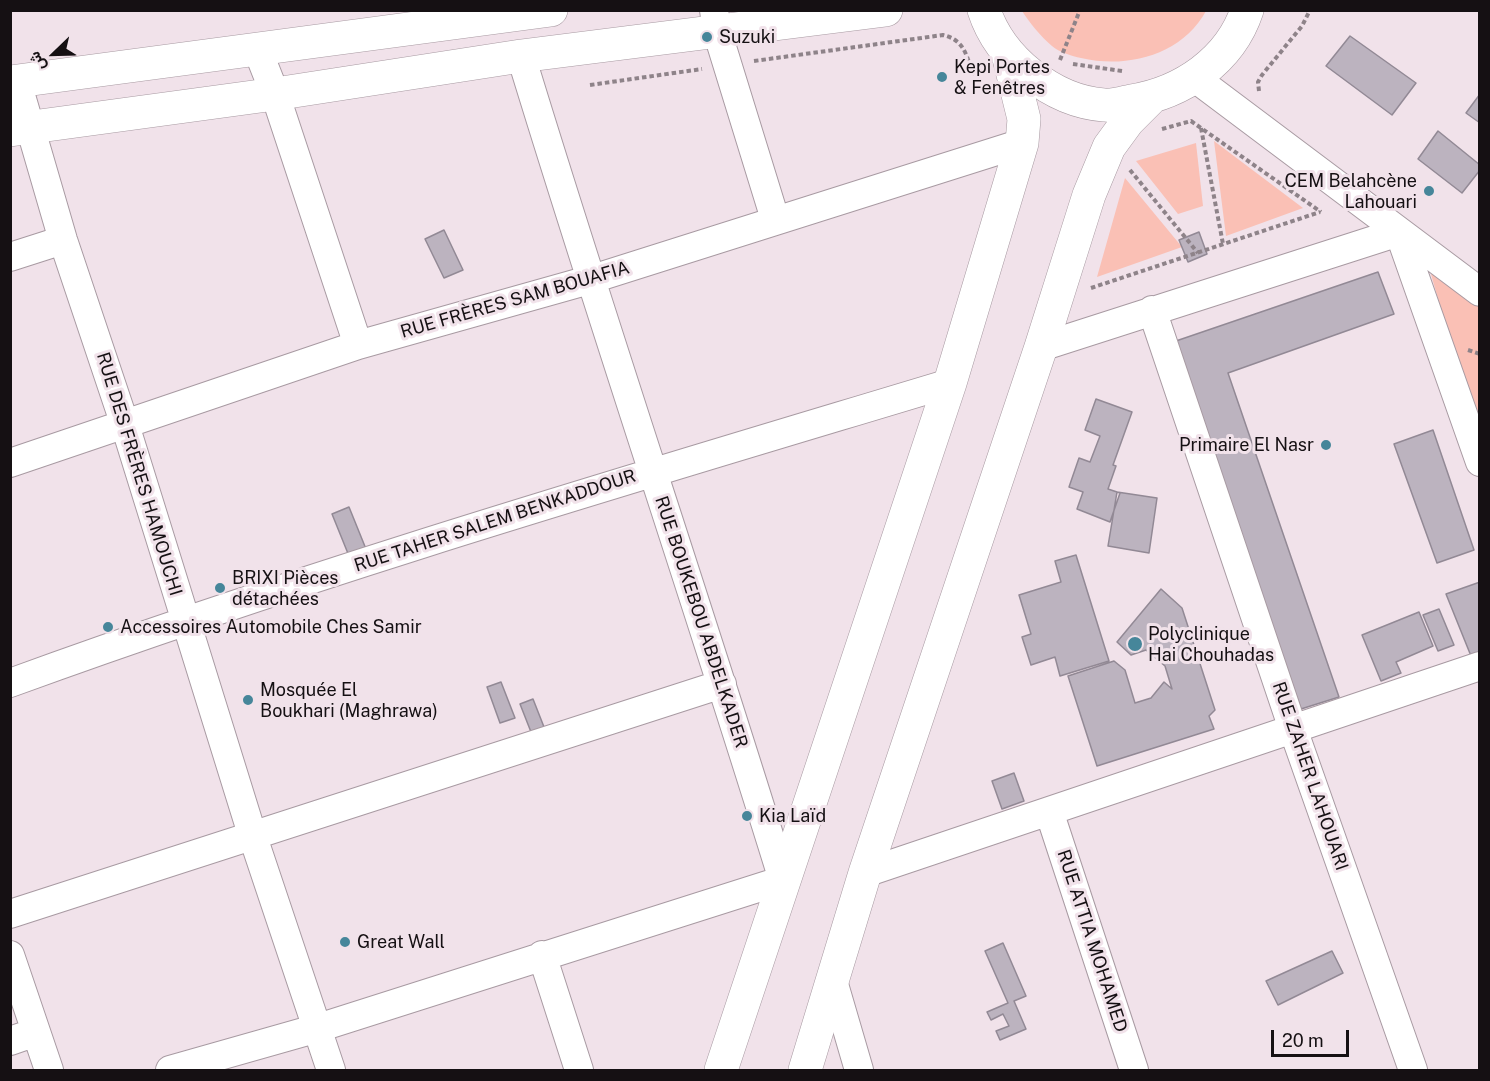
<!DOCTYPE html>
<html>
<head>
<meta charset="utf-8">
<style>
  body { margin:0 }
  #map { position:relative; width:1490px; height:1081px; overflow:hidden; background:#f1e2ea; font-family:"Public Sans",Vazirmatn,sans-serif }
  canvas { display:block }
  .frame { position:absolute; inset:0; border:12px solid #151013; pointer-events:none }
  .north { position:absolute; left:24px; top:24px; width:60px; height:60px; -webkit-text-stroke:4px #f1e2ea; paint-order:stroke; rotate:247deg; font-size:16px; font-weight:700; line-height:24px; text-align:center; color:#151013 }
  .north::after { content:''; display:block; margin:auto; width:21px; height:27px; background:#151013; clip-path:polygon(50% 0,100% 100%,50% 72%,0 100%) }
  .scale { position:absolute; left:1271px; top:1030px; width:78px; height:27px; box-sizing:border-box; border:3px solid #151013; border-top:0; padding-left:8px; font-size:18px; line-height:21px; white-space:nowrap; color:#151013; -webkit-text-stroke:4px #f1e2ea; paint-order:stroke }
</style>
</head>
<body>
<div id="map">
<canvas width="1490" height="1081"></canvas>
<div class="frame"></div>
<div class="north">ش</div>
<div class="scale">20 m</div>
</div>
<script>
const context = document.querySelector('canvas').getContext('2d');
context.lineJoin = 'round';
function fill(path, color) { context.fillStyle = color; context.fill(path, 'evenodd'); }
function stroke(path, color, width, dash) { context.strokeStyle = color; context.lineWidth = width; context.lineCap = dash ? 'butt' : 'round'; context.setLineDash(dash || []); context.stroke(path); }
function drawText(font, color, halo, rows, align = 'center') {
  context.font = font + ' "Public Sans",sans-serif'; context.lineWidth = 6; context.setLineDash([]); context.textBaseline = 'middle'; context.strokeStyle = halo; context.fillStyle = color; for (const [text, x, y, turn = 0] of rows) {
    context.save(); context.translate(x, y); context.rotate((+turn || 0) * Math.PI / 180); context.textAlign = isNaN(turn) ? turn : align; if (halo) context.strokeText(text, 0, 0); context.fillText(text, 0, 0); context.restore();
  }
}
fill(new Path2D(`
  M 1022,11 L 1206,11 C 1182,55 1127,69 1081,58 C 1072,56 1059,52 1052,46 C 1041,37 1029,22 1022,11 Z
  M 1214,141 L 1303,208 L 1226,236 Z
  M 1196,143 L 1203,206 L 1178,214 L 1136,161 Z
  M 1125,178 L 1182,247 L 1097,277 Z
  M 1429,267 L 1479,303 L 1479,426 L 1451,345 Z`), '#fac0b5');
const building = new Path2D(`
  M 1350,36 L 1416,83 L 1392,115 L 1326,66 Z
  M 1480,94 L 1480,123 L 1466,113 Z
  M 1438,131 L 1480,165 L 1480,170 L 1462,193 L 1418,159 Z
  M 444,230 L 463,270 L 444,278 L 425,239 Z
  M 1199,232 L 1207,254 L 1188,262 L 1179,240 Z
  M 1378,272 L 1394,314 L 1228,373 L 1339,697 L 1301,709 L 1173,342 Z
  M 1096,399 L 1132,412 L 1113,465 L 1116,466 L 1108,489 L 1120,493 L 1110,522 L 1077,509 L 1083,492 L 1069,487 L 1079,458 L 1090,462 L 1100,436 L 1085,430 Z
  M 1433,430 L 1474,550 L 1437,563 L 1394,444 Z
  M 1117,492 L 1157,498 L 1149,553 L 1108,546 Z
  M 349,507 L 366,549 L 349,556 L 332,514 Z
  M 1076,555 L 1109,661 L 1060,676 L 1055,657 L 1031,665 L 1022,637 L 1031,634 L 1019,595 L 1061,582 L 1055,561 Z
  M 1480,582 L 1480,653 L 1471,656 L 1446,594 Z
  M 1161,589 L 1182,608 L 1215,710 L 1209,716 L 1214,729 L 1097,766 L 1068,676 L 1114,661 L 1125,670 L 1135,703 L 1151,698 L 1164,682 L 1172,689 L 1165,666 L 1146,650 L 1131,655 L 1117,642 Z
  M 1439,609 L 1454,645 L 1438,651 L 1423,615 Z
  M 1419,612 L 1433,646 L 1396,662 L 1401,673 L 1381,681 L 1362,635 Z
  M 501,682 L 515,718 L 500,723 L 487,687 Z
  M 533,699 L 544,727 L 531,732 L 520,704 Z
  M 1014,773 L 1024,801 L 1002,809 L 992,781 Z
  M 1003,943 L 1026,996 L 1014,1001 L 1026,1029 L 1000,1040 L 996,1031 L 1009,1026 L 1003,1014 L 991,1020 L 987,1012 L 1008,1003 L 985,951 Z
  M 1332,951 L 1343,973 L 1278,1005 L 1266,981 Z`);
fill(building, '#bcb3bf');
stroke(building, '#928995', 1.5);
const minor = new Path2D(`
  M 714,10 L 717,31 L 775,219
  M 258,51 L 275,94 L 358,345
  M 1195,78 L 1480,292
  M 17,82 L 63,240 L 125,425 L 252,834 L 331,1070
  M 10,257 L 63,240
  M 1152,310 L 1293,729 L 1413,1070
  M 1041,347 L 1399,232 L 1480,462
  M 10,463 L 358,345 L 589,280 L 1022,143
  M 10,683 C 320,570 635,478 950,383
  M 1049,811 L 1134,1070
  M 865,873 L 1480,666
  M 10,914 L 722,684
  M 10,955 L 49,1070
  M 542,955 L 579,1070
  M 833,981 L 859,1070
  M 10,1041 L 36,1032
  M 170,1070 L 318,1028 L 783,880 C 698,604 605,332 521,56`);
const major = new Path2D(`
  M 984,10 C 1000,59 1052,101 1104,105 C 1112,106 1122,103 1131,101 C 1182,93 1230,61 1247,10
  M 10,82 L 551,10
  M 10,130 L 275,94 L 521,56 L 886,10
  M 721,1070 L 950,383 L 1022,143 L 1024,119 L 1008,54
  M 805,1070 L 865,873 L 1041,347 L 1089,195 L 1109,147 L 1128,121 L 1151,98`);
stroke(minor, '#a89aa2', 30);
stroke(major, '#a89aa2', 34);
stroke(new Path2D(`
  M 1060,60 L 1080,10
  M 754,61 L 943,35 C 976,43 962,74 988,92
  M 1073,64 L 1122,71
  M 590,85 L 702,69
  M 1259,91 L 1258,82 L 1262,75 L 1302,26 L 1310,10
  M 1201,128 L 1223,244
  M 1162,129 L 1191,121 L 1321,212
  M 1130,170 L 1198,253
  M 1091,288 L 1320,212
  M 1468,350 L 1480,354`), '#8e8389', 4, [4.5, 3]);
stroke(minor, '#fff', 28);
stroke(major, '#fff', 33);
for (const [x, y, r, color] of [
  [707,37,6,"#46869a"],
  [942,77,6,"#46869a"],
  [1429,191,6,"#46869a"],
  [1326,445,6,"#46869a"],
  [220,588,6,"#46869a"],
  [108,627,6,"#46869a"],
  [1135,644,8,"#46869a"],
  [248,700,6,"#46869a"],
  [747,816,6,"#46869a"],
  [345,942,6,"#46869a"]
]) { const dot = new Path2D(); dot.arc(x, y, r, 0, 2 * Math.PI); context.fillStyle = color; context.fill(dot); stroke(dot, '#f1e2ea', 2); }
drawText('18px', '#151013', '#f1e2ea', [
  ["Suzuki",719,37],
  ["Kepi Portes",954,67],
  ["& Fenêtres",954,88],
  ["CEM Belahcène",1417,181,"right"],
  ["Lahouari",1417,202,"right"],
  ["Primaire El Nasr",1314,445,"right"],
  ["BRIXI Pièces",232,578],
  ["détachées",232,599],
  ["Accessoires Automobile Ches Samir",120,627],
  ["Polyclinique",1148,634],
  ["Hai Chouhadas",1148,655],
  ["Mosquée El",260,690],
  ["Boukhari (Maghrawa)",260,711],
  ["Kia Laïd",759,816],
  ["Great Wall",357,942]
], 'left');
drawText('18px', '#151013', '#f1e2ea', [
  ["RUE FRÈRES SAM BOUAFIA",515,300,-16],
  ["RUE DES FRÈRES HAMOUCHI",139,474,73],
  ["RUE TAHER SALEM BENKADDOUR",495,521,-18],
  ["RUE BOUKEBOU ABDELKADER",701,622,72],
  ["RUE ZAHER LAHOUARI",1310,776,71],
  ["RUE ATTIA MOHAMED",1092,941,72]
]);
</script>
</body>
</html>
